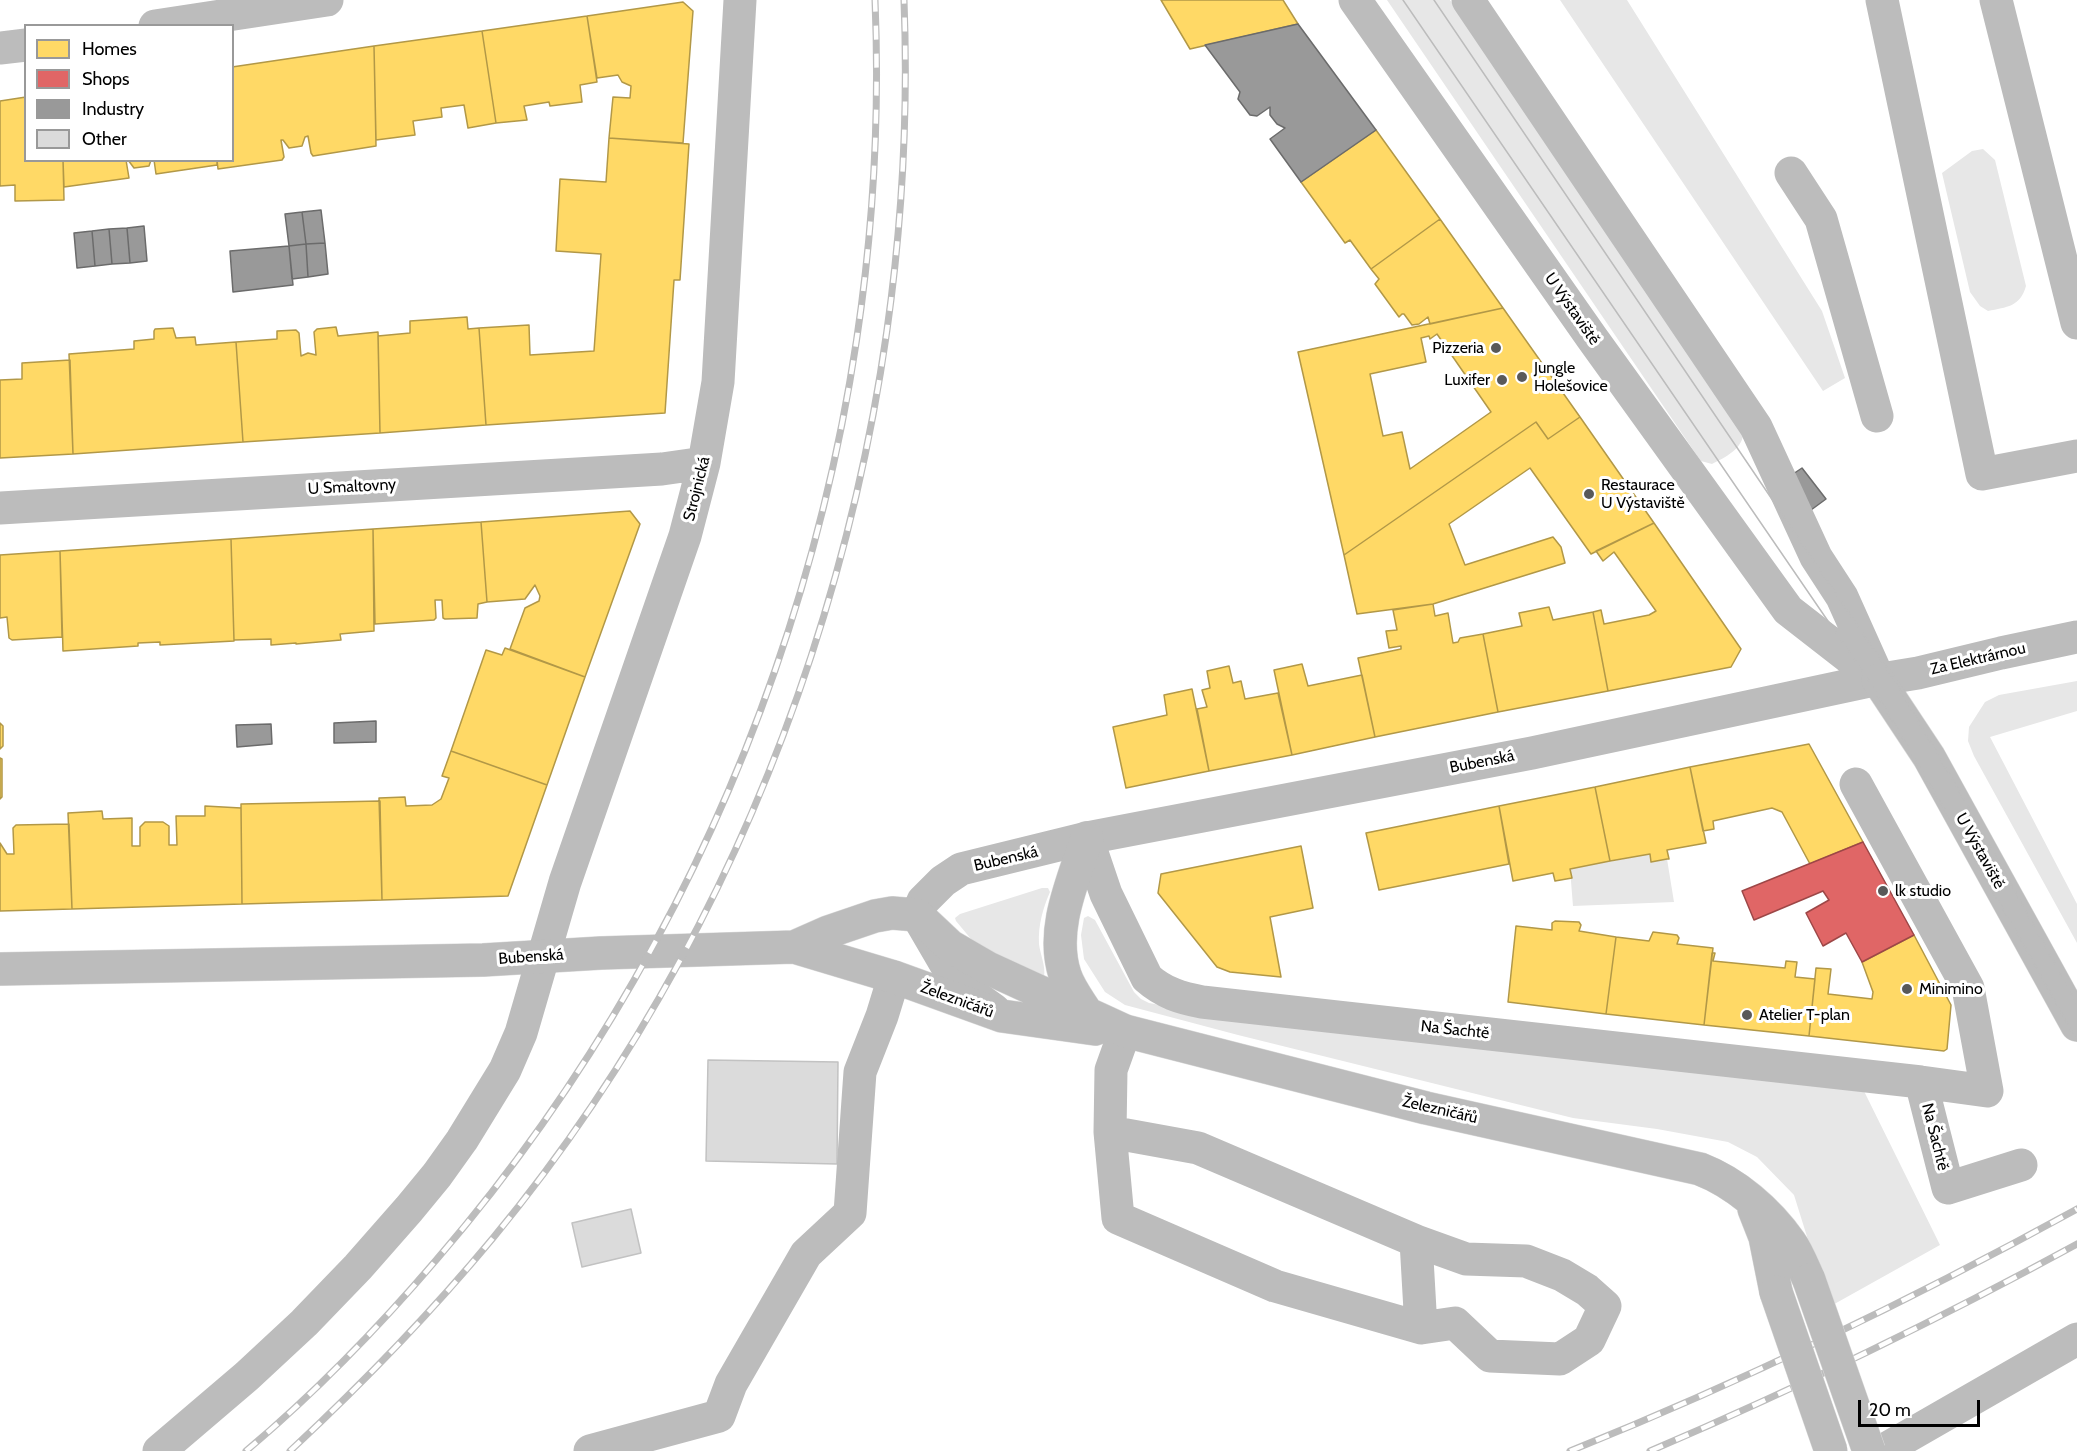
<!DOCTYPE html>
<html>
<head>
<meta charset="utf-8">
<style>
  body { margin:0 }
  #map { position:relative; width:2077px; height:1451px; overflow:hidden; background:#fff; font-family:Cabin,sans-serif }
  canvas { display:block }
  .legend { position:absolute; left:24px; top:24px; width:210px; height:138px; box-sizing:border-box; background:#fff; border:2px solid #999; margin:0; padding:8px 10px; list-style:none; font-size:18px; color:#000 }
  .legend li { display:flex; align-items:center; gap:12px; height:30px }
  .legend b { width:30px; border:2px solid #999 }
  .scale { position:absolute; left:1858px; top:1400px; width:122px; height:27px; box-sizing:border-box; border:3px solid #000; border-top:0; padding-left:8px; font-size:18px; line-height:21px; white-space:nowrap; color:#000; -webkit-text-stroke:4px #fff; paint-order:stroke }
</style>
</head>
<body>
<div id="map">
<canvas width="2077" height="1451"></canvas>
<ul class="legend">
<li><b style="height:16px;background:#ffd966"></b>Homes</li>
<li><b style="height:16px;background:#e06666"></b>Shops</li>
<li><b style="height:16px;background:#999"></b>Industry</li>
<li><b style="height:16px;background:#dbdbdb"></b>Other</li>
</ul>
<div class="scale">20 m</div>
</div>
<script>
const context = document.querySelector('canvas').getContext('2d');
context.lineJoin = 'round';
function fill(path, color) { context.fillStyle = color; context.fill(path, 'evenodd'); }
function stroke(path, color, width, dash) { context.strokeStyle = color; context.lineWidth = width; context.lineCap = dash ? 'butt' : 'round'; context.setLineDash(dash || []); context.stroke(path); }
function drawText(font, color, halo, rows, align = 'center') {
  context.font = font + ' Cabin,sans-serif'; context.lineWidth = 6; context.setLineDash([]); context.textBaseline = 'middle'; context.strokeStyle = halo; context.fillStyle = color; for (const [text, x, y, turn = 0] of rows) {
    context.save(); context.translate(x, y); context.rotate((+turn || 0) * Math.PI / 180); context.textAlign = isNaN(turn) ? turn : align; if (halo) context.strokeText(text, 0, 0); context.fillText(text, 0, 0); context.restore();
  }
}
fill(new Path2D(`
  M 1387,0 L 1450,0 L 1743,435 C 1742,449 1724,458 1712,464 L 1701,461 L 1698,457 Z
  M 1560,0 L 1627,0 L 1822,311 L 1845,378 L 1823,391 Z
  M 1983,149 L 1995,160 L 2026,286 C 2020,307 2007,307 1988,311 L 1980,306 L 1970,292 L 1942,173 L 1972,151 Z
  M 2077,681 L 2077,711 L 1990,737 L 2077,904 L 2077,943 L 1974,756 L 1968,741 L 1969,727 L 1985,702 L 1999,695 Z
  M 1650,854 L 1652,862 L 1667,859 L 1674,902 L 1573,906 L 1570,869 Z
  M 1042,888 L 1048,888 L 1050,892 C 1043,908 1038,925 1039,944 C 1040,954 1046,966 1044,977 L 976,945 L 956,921 L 955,918 L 960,914 Z
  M 1088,916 L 1095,920 L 1134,992 L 1141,999 L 1149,1003 L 1237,1019 L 1861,1085 L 1940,1245 L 1829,1307 L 1794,1195 L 1757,1157 L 1728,1142 L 1657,1129 L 1573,1118 L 1238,1035 L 1125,1005 L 1105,992 L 1084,959 L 1081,935 L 1084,918 Z`), '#e7e7e7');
const homes = new Path2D(`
  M 1161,0 L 1283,0 L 1298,24 L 1190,49 Z
  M 683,2 L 693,11 L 683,143 L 609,138 L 613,97 L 630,98 L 631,86 L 622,82 L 618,75 L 597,78 L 587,16 Z
  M 587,16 L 597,82 L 580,85 L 582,102 L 550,106 L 549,102 L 524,106 L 527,120 L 496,123 L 482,31 Z
  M 482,31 L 496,123 L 468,128 L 464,105 L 441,108 L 442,117 L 413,121 L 415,135 L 376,140 L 374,46 Z
  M 374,46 L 376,146 L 313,156 L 311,153 L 308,136 L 305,137 L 302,146 L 289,148 L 283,140 L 281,140 L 284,157 L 282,160 L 218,169 L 217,160 L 232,160 L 232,67 Z
  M 26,97 L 26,160 L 63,160 L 64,200 L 15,201 L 15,185 L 0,186 L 0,101 Z
  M 1376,130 L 1440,219 L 1371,269 L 1350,240 L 1345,243 L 1301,182 Z
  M 609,138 L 689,144 L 680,280 L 674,280 L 665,413 L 486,425 L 479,328 L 529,325 L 530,355 L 594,351 L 601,254 L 556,251 L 560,179 L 606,182 Z
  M 63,160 L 126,160 L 129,178 L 64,187 Z
  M 151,160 L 149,166 L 134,168 L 128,160 Z
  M 154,160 L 217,160 L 217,165 L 156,174 Z
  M 1440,219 L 1503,308 L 1430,324 L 1428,317 L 1419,324 L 1412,325 L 1404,314 L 1402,314 L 1399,317 L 1375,284 L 1379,279 L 1371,269 Z
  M 1503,308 L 1580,417 L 1548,439 L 1536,422 L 1344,555 L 1298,352 ZM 1437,334 L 1491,412 L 1410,469 L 1402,432 L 1383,436 L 1370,374 L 1426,362 L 1421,338 L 1429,336 L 1430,339 Z
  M 467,317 L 468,329 L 479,328 L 486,425 L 380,433 L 378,336 L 410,333 L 410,321 Z
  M 336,327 L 338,336 L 378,332 L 380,433 L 243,442 L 236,342 L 277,339 L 277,331 L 296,330 L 299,333 L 301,356 L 308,353 L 316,355 L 314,332 L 317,329 Z
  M 173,328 L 176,338 L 195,337 L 196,345 L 236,342 L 243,442 L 73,454 L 69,354 L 134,349 L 134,341 L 154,339 L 154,331 L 155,329 Z
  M 70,360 L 73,454 L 0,458 L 0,380 L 22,379 L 22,363 Z
  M 1580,417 L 1654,523 L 1591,554 L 1530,468 L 1449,524 L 1465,565 L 1553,537 L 1561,547 L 1565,563 L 1433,604 L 1357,614 L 1344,555 L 1536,422 L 1548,439 Z
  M 630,511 L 640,524 L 585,677 L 510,649 L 525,608 L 539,601 L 540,596 L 535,585 L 525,599 L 487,602 L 481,522 Z
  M 481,522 L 487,602 L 478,604 L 477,618 L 445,619 L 443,618 L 442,600 L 435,600 L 436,618 L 434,620 L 375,624 L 373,529 Z
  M 1654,523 L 1741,649 L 1731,667 L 1608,691 L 1593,612 L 1601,610 L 1604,624 L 1649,615 L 1656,611 L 1614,552 L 1603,561 L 1596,551 Z
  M 373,529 L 374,631 L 340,634 L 341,640 L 296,644 L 296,643 L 271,645 L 271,639 L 234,640 L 231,539 Z
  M 231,539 L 234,641 L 160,645 L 160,642 L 138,643 L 138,646 L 63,651 L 60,551 Z
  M 60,551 L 62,637 L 12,640 L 9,638 L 7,617 L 0,618 L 0,555 Z
  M 1433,604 L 1435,616 L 1448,613 L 1453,643 L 1458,642 L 1460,638 L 1483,634 L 1498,712 L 1375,737 L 1358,658 L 1401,649 L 1401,646 L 1389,648 L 1386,631 L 1397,630 L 1393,610 Z
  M 1549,607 L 1553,620 L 1593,612 L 1608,691 L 1498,712 L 1483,634 L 1522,626 L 1519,613 Z
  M 505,648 L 585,677 L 547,785 L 451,751 L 486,650 L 502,655 Z
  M 1302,664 L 1308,686 L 1362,675 L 1375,737 L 1292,755 L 1274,670 Z
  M 1229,666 L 1233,683 L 1241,681 L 1245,699 L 1278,693 L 1292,755 L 1209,771 L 1197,709 L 1207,707 L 1202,690 L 1210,688 L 1207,671 Z
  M 1192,689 L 1209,771 L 1126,788 L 1113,727 L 1167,715 L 1164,695 Z
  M 0,723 L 3,726 L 3,746 L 0,749 Z
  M 1809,744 L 1863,842 L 1810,864 L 1782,812 L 1772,808 L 1713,821 L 1714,829 L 1703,831 L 1690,767 Z
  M 451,751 L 547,785 L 508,896 L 382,900 L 379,798 L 405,797 L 406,806 L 432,805 L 441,799 L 449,778 L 442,776 Z
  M 0,758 L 2,759 L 2,797 L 0,799 Z
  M 1690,767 L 1706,843 L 1667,850 L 1669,859 L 1667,859 L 1651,862 L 1650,854 L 1610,861 L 1595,787 Z
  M 1595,787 L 1610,861 L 1570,869 L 1572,878 L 1555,881 L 1553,873 L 1513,881 L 1499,806 Z
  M 380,801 L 382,900 L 242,904 L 241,804 Z
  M 205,806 L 241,808 L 242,904 L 72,909 L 68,813 L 102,811 L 103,819 L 132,818 L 132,846 L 140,846 L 140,827 L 145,822 L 163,822 L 169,826 L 169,845 L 177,845 L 176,816 L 205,816 Z
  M 1499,806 L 1509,864 L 1379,890 L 1366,833 Z
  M 69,824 L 72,909 L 0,911 L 0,843 L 7,854 L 14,854 L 13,828 L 16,825 Z
  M 1301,846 L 1313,908 L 1270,917 L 1281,977 L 1230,972 L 1217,967 L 1158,893 L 1161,874 Z
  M 1555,921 L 1579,922 L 1581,925 L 1579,931 L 1616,937 L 1606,1014 L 1508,1002 L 1516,926 L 1552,930 L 1552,923 Z
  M 1653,932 L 1677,935 L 1679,938 L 1677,944 L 1713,948 L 1704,1025 L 1606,1014 L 1616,937 L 1649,941 Z
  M 1914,935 L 1951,1005 L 1947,1049 L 1944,1051 L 1809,1036 L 1816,968 L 1831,969 L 1828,994 L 1872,999 L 1873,992 L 1862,962 Z
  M 1712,953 L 1715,953 L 1713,961 L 1785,968 L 1786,961 L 1797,962 L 1795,977 L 1815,979 L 1809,1036 L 1704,1025 Z`);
fill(homes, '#ffd966');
stroke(homes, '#b29847', 1.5);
const shops = new Path2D(`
  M 1863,842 L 1914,935 L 1862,962 L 1846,933 L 1823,946 L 1806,913 L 1829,900 L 1823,891 L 1754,920 L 1742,891 Z`);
fill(shops, '#e06666');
stroke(shops, '#9d4747', 1.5);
const industry = new Path2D(`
  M 1298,24 L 1376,130 L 1301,182 L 1270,139 L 1285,128 L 1277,124 L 1270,115 L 1270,107 L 1257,116 L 1250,115 L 1238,99 L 1240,92 L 1205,45 Z
  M 321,210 L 325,243 L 306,244 L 302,212 Z
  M 302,212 L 306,244 L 289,246 L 285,214 Z
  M 144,226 L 147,261 L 130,263 L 127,228 Z
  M 127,228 L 130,263 L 112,264 L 109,229 Z
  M 109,229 L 112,264 L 95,266 L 92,231 Z
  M 92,231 L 95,266 L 77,268 L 74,233 Z
  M 325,243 L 328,274 L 308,277 L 306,244 Z
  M 306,244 L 308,277 L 292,279 L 289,246 Z
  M 289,246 L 293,285 L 233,292 L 230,251 Z
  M 1802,468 L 1826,499 L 1811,510 L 1787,478 Z
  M 376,721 L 376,742 L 334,743 L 334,723 Z
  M 271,724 L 272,744 L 237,747 L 236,725 Z`);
fill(industry, '#999');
stroke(industry, '#6b6b6b', 1.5);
const building = new Path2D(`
  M 708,1060 L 838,1062 L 837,1164 L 706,1161 Z
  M 631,1209 L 641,1253 L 582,1267 L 572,1223 Z`);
fill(building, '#dbdbdb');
stroke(building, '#c2c2c2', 1.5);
const major = new Path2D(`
  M 1878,680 L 1929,757 L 2077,1025
  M 1087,838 C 1073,881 1050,930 1065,975 C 1070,990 1080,1002 1088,1015
  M 794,947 L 894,977 L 1002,1016 L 1095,1029
  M 0,969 L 483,960 L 601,953 L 794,947 L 828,932 L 875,916 L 892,913 L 917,915 L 950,946 L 988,968 L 1125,1031 L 1426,1108 L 1700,1169 C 1736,1183 1768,1211 1790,1242 C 1798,1253 1803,1267 1809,1280
  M 1754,1209 L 1765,1237 L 1776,1292`);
stroke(major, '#dbdbdb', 34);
stroke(new Path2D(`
  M 1355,0 L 1592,338 L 1788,610 L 1878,680
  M 1468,0 L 1756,427 L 1816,557 L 1842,597 L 1877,675
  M 1882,0 L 1982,474 L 2077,456
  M 1996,0 L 2077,323
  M 155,26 L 327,0
  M 0,48 L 26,45
  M 1791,173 L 1821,219 L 1877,416
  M 0,508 L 662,469 L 704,463
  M 1087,838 L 1106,894 L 1147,978 C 1164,993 1181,998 1202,1002 L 1921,1082 L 1987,1091 L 1968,988 L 1856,784
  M 994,1010 L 966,990 L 952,975 L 917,915 L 923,901 L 943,881 L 961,869 L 1087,838 L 1532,753 L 1869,681 L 1918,673 L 2001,653 L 2077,637
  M 1125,1031 L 1111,1070 L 1110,1132 L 1118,1218 L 1275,1286 L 1421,1328 L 1455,1323 L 1490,1356 L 1560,1359 L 1589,1340 L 1605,1306 L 1587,1290 L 1562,1275 L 1526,1261 L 1466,1259 L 1416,1241
  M 1921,1082 L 1948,1188 L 2021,1165
  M 1110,1132 L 1198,1148 L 1416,1241 L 1421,1328
  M 159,1451 L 247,1376 L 304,1323 L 358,1267 L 409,1209 L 437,1175 L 462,1140 L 505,1070 L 521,1033 L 565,882 L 685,536 L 704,463 L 718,382 L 740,0
  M 590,1451 L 719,1416 L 731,1384 L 806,1254 L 850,1213 L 860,1072 L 882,1016 L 894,977
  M 1882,1451 L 2077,1339`), '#bcbcbc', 33);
stroke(major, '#bcbcbc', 33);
stroke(new Path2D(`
  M 1403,0 L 1869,681 L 2020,938 L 2077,1041
  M 1434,0 L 1893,678 L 1968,806 L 2077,1004`), '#bcbcbc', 1.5);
const rail = new Path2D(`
  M 246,1451 C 315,1393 379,1327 437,1259 C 735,913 894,456 875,0
  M 290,1451 C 362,1384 430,1314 493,1238 C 776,896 921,442 904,0
  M 1570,1451 C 1744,1381 1913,1299 2077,1209
  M 1650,1451 C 1795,1389 1938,1320 2077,1244`);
stroke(rail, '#bcbcbc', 7);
stroke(rail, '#fff', 4.5, [14]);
const majorBridge = new Path2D(`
  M 1809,1280 L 1869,1451
  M 1776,1292 L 1831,1451`);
stroke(majorBridge, '#dbdbdb', 34, []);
stroke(majorBridge, '#bcbcbc', 33);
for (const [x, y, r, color] of [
  [1496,348,6,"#595959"],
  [1522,377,6,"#595959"],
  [1502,380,6,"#595959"],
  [1589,494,6,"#595959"],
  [1883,891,6,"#595959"],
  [1907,989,6,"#595959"],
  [1747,1015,6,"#595959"]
]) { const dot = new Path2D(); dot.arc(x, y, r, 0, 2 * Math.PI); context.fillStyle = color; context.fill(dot); stroke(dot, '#fff', 2); }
drawText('16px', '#000', '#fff', [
  ["U Výstaviště",1572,309,55],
  ["U Smaltovny",352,487,-3],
  ["Strojnická",697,489,-76],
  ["Za Elektrárnou",1978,659,-13],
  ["Bubenská",1482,762,-11],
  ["U Výstaviště",1980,851,61],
  ["Bubenská",1006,859,-13],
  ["Bubenská",531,957,-4],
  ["Železničářů",957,1000,20],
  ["Na Šachtě",1455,1030,6],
  ["Železničářů",1440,1110,13],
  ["Na Šachtě",1935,1137,76]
]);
drawText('16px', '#000', '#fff', [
  ["Pizzeria",1484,348,"right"],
  ["Jungle",1534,368],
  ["Holešovice",1534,386],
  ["Luxifer",1490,380,"right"],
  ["Restaurace",1601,485],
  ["U Výstaviště",1601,503],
  ["lk studio",1895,891],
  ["Minimino",1919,989],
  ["Atelier T-plan",1759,1015]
], 'left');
</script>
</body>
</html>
